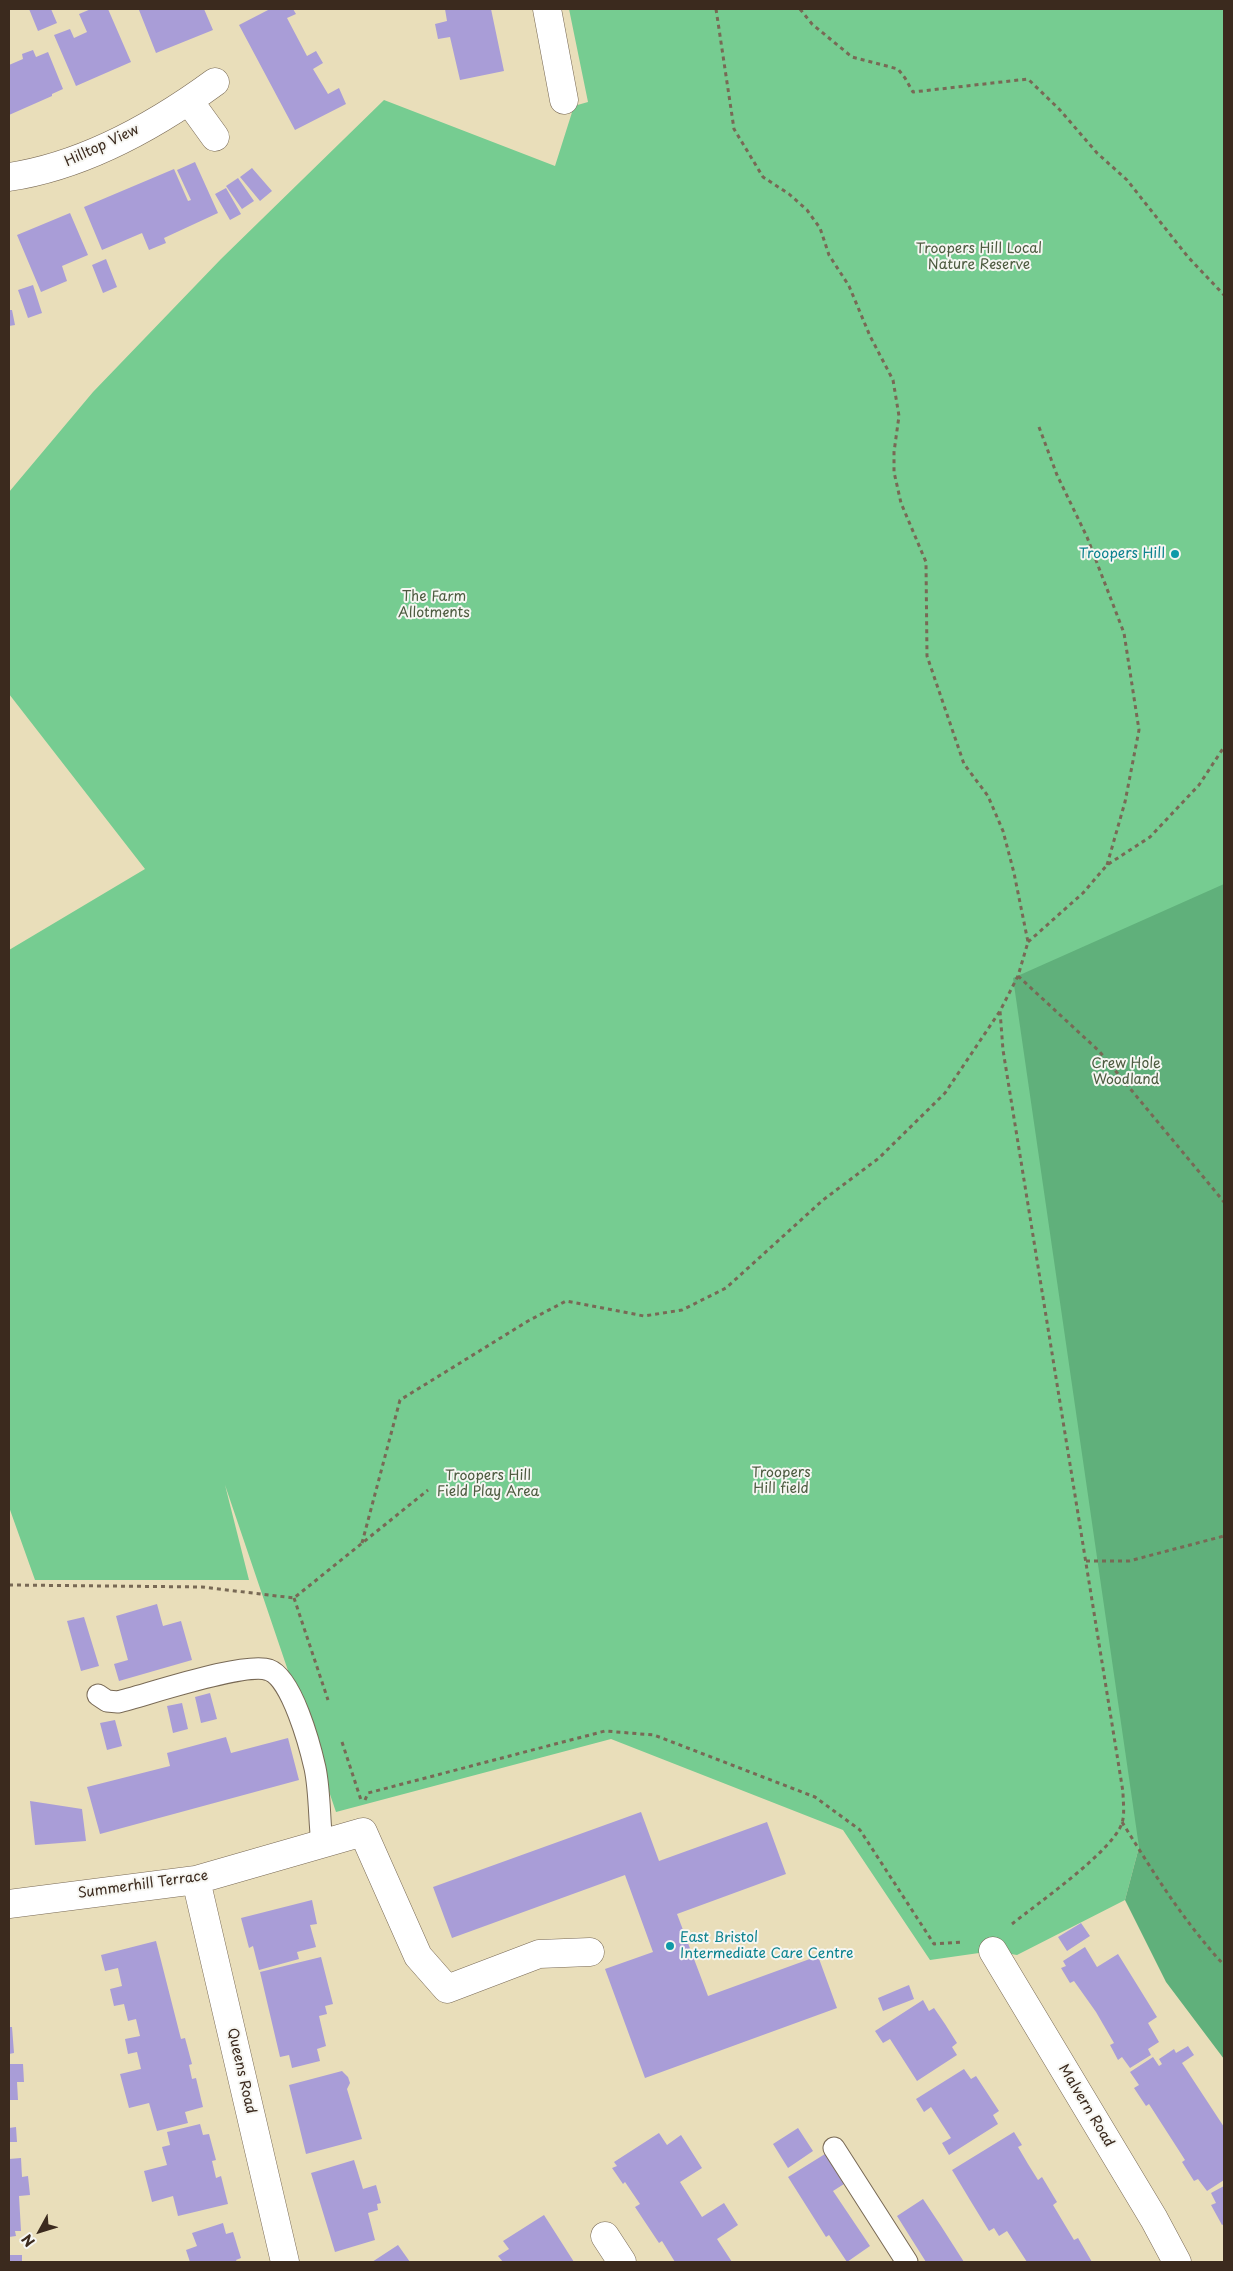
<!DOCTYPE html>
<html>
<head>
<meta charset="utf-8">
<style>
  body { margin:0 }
  #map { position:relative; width:1233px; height:2271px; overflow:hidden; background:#e9deba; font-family:"Playpen Sans",sans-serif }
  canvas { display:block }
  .frame { position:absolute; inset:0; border:10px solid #3b2a1e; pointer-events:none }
  .north { position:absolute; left:15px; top:2206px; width:50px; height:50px; -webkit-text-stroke:4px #f6f6f2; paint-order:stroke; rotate:231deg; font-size:14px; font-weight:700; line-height:20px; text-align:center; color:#3b2a1e }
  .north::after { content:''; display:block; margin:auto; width:18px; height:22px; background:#3b2a1e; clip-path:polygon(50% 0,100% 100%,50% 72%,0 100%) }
</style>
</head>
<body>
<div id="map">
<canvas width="1233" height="2271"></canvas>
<div class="frame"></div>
<div class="north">N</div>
</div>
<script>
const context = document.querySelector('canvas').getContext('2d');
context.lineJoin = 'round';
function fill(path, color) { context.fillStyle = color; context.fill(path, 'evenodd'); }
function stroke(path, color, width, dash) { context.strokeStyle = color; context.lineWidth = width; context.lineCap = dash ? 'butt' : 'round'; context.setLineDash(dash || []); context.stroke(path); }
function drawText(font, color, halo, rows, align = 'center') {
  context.font = font + ' "Playpen Sans",sans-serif'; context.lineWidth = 4; context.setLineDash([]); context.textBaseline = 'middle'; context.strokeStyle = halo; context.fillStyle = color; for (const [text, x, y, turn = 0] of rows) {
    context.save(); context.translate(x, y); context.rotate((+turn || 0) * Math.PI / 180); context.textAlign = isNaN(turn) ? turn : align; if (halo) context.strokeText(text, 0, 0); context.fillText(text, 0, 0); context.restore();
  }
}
fill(new Path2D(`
  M 569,9 L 1224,9 L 1224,967 L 1139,1847 L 1125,1900 L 1017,1955 L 993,1951 L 930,1960 L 843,1830 L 611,1739 L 336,1812 L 225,1485 L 249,1580 L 35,1580 L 9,1507 L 9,950 L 145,869 L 9,694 L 9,492 L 93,392 L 221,259 L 384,100 L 555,166 L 574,106 L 588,102 Z`), '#76cc91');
fill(new Path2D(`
  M 1224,884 L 1224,2059 L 1166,1982 L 1125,1900 L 1139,1847 L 1013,978 Z`), '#60b07b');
fill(new Path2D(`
  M 29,9 L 51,9 L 57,23 L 38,31 Z
  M 91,9 L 108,9 L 131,62 L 76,86 L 54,35 L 70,29 L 74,38 L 87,32 L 79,14 Z
  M 141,9 L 204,9 L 213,30 L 156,53 L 139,10 Z
  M 270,9 L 293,9 L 296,14 L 287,18 L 307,56 L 316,51 L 323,63 L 313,69 L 328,94 L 339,88 L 346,104 L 295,130 L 239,25 Z
  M 445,9 L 491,9 L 504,71 L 460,80 L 450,37 L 438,39 L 435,24 L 447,21 Z
  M 33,50 L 36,57 L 48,52 L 63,89 L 52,94 L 52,96 L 9,115 L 9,65 L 23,59 L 22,54 Z
  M 195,162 L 218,213 L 164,238 L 166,243 L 149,250 L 142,233 L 102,250 L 84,207 L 174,169 L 188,201 L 191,200 L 177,170 Z
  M 252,168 L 272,191 L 260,201 L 240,177 Z
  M 238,178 L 254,201 L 242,209 L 226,186 Z
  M 226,188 L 241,214 L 230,220 L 215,194 Z
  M 70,213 L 88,255 L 62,266 L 67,281 L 41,292 L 17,235 Z
  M 106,259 L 117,287 L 103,293 L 92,265 Z
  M 33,285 L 42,313 L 28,318 L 18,290 Z
  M 9,310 L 12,310 L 15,325 L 9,326 Z
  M 157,1604 L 163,1626 L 181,1621 L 192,1660 L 119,1681 L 114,1664 L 128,1660 L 116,1616 Z
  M 84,1617 L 99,1666 L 81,1671 L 67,1621 Z
  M 210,1693 L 217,1719 L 201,1723 L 195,1697 Z
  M 182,1703 L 188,1729 L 173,1733 L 167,1706 Z
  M 115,1720 L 122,1746 L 107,1750 L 100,1723 Z
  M 226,1737 L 231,1753 L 288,1738 L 299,1780 L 100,1834 L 87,1787 L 170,1766 L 167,1753 Z
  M 30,1801 L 82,1809 L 86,1841 L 35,1845 Z
  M 641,1812 L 659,1861 L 767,1822 L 786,1874 L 677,1914 L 708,1996 L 818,1956 L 837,2008 L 645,2078 L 605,1969 L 653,1952 L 625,1875 L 452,1938 L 433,1887 Z
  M 312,1900 L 317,1924 L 310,1925 L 316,1947 L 297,1952 L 299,1959 L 259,1970 L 253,1946 L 249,1948 L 241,1918 Z
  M 1081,1923 L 1090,1936 L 1067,1951 L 1058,1937 Z
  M 156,1941 L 181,2039 L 185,2038 L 192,2064 L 189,2065 L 192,2079 L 196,2078 L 203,2107 L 185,2112 L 188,2123 L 157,2131 L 149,2103 L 129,2108 L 120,2074 L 141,2069 L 137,2052 L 128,2054 L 125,2039 L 140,2036 L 136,2019 L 128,2021 L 124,2004 L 114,2006 L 110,1989 L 122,1986 L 118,1968 L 105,1971 L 101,1955 Z
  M 1085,1947 L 1097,1967 L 1118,1954 L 1157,2017 L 1148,2023 L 1159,2042 L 1148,2049 L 1151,2055 L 1130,2068 L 1122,2057 L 1118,2060 L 1110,2045 L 1114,2043 L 1096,2012 L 1074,1981 L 1070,1983 L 1061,1968 L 1066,1966 L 1063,1961 Z
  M 321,1957 L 333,2004 L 325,2006 L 327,2014 L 319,2016 L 326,2046 L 317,2049 L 320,2061 L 292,2068 L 289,2055 L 280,2057 L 260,1972 Z
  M 909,1985 L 914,1999 L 883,2011 L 878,1998 Z
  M 923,2000 L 929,2011 L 934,2008 L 945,2024 L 957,2043 L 952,2047 L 957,2055 L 917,2081 L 890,2039 L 883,2043 L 875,2031 Z
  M 9,2027 L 12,2027 L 14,2053 L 9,2054 Z
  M 1188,2046 L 1194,2055 L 1182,2063 L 1224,2127 L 1224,2180 L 1207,2191 L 1198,2179 L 1194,2181 L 1182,2162 L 1185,2160 L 1149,2104 L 1146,2106 L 1134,2088 L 1139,2085 L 1130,2072 L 1153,2057 L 1159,2066 L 1162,2064 L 1159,2059 L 1174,2049 L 1176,2053 Z
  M 9,2064 L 23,2064 L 24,2082 L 17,2082 L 18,2100 L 9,2100 Z
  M 964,2069 L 971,2079 L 976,2076 L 999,2111 L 993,2115 L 998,2124 L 949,2155 L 942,2143 L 951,2138 L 931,2107 L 924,2112 L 916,2099 Z
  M 342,2071 L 348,2077 L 350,2083 L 347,2089 L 362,2139 L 306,2154 L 289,2085 Z
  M 200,2124 L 203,2135 L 209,2134 L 216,2160 L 212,2161 L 216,2178 L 221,2176 L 228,2204 L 178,2216 L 173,2196 L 152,2202 L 144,2171 L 167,2165 L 162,2147 L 170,2145 L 167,2132 Z
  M 16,2127 L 17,2142 L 9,2142 L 9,2128 Z
  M 798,2128 L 813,2151 L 788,2168 L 773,2144 Z
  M 1014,2132 L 1022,2145 L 1018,2147 L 1028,2164 L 1038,2180 L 1042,2177 L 1057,2202 L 1053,2205 L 1074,2240 L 1078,2238 L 1092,2262 L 1027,2262 L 1007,2231 L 999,2236 L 994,2228 L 989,2231 L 970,2200 L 952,2170 Z
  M 659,2133 L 667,2145 L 681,2135 L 702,2168 L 680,2182 L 702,2217 L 724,2203 L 738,2225 L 717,2239 L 732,2262 L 675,2262 L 662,2241 L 659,2243 L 635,2207 L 640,2204 L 625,2182 L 623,2184 L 612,2168 L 617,2166 L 614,2162 Z
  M 825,2154 L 844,2184 L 833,2191 L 870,2246 L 847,2262 L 829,2235 L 826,2237 L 788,2177 Z
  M 21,2158 L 22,2177 L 28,2176 L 30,2195 L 19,2196 L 21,2231 L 15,2231 L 16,2236 L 9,2237 L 9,2159 Z
  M 354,2160 L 363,2189 L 376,2185 L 381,2203 L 377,2204 L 378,2210 L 368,2213 L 375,2240 L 335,2252 L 311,2173 Z
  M 1224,2186 L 1224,2224 L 1222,2225 L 1211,2205 L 1216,2203 L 1211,2193 Z
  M 923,2199 L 941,2226 L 964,2262 L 926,2262 L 897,2216 Z
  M 544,2215 L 574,2262 L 503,2262 L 498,2256 L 509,2249 L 503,2241 Z
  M 223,2223 L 226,2234 L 233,2232 L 241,2258 L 236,2260 L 237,2262 L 190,2262 L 186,2250 L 197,2246 L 192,2233 Z
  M 398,2245 L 410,2262 L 372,2262 Z
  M 9,2255 L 22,2255 L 22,2262 L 9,2262 Z`), '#a99dd7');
const lane = new Path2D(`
  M 98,1695 L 107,1701 L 118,1702 C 147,1695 246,1661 269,1670 C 292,1678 310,1746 315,1768 C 320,1792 319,1819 322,1844
  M 834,2148 L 907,2262`);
const street = new Path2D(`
  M 547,9 L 564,100
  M 189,101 L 215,137
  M 9,177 C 82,166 155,126 215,82
  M 196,1880 L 285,2262
  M 9,1904 L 196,1880 L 363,1832 L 418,1956 L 447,1989 L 539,1954 L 590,1952
  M 993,1951 L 1154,2219 L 1177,2262
  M 605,2236 L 622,2262`);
stroke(lane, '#786955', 23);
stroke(street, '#786955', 29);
stroke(new Path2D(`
  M 716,9 L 734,129 L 763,177 L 789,194 L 807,210 L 820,228 L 829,255 L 849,286 L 870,336 L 893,380 L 899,416 L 894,452 L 894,472 L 901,503 L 926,562 L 927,656 L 964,764 L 988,796 L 1003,831 L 1014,873 L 1028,942 L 1018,976 L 1000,1011 L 1003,1050 L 1123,1792 C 1123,1801 1125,1814 1122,1823 C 1113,1851 1038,1903 1012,1924
  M 800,9 L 812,24 L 852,57 L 898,69 L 905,78 L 913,92 L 1028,79 L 1060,110 L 1097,153 L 1127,180 L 1188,257 L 1224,295
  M 1039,427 L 1057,475 L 1087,537 L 1124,633 L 1139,730 L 1125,802 L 1107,865
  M 1028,942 L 1083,893 L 1107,865 L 1150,837 L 1199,785 L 1224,747
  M 1018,976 L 1099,1051 L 1224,1202
  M 362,1543 L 400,1400 L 528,1321 L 566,1301 L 644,1316 L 682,1310 L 726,1288 L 823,1200 L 879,1158 L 945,1093 L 1000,1011
  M 1086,1561 L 1129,1561 L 1224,1536
  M 9,1585 L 202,1587 L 294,1598 L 428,1490
  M 294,1598 L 328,1700
  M 342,1742 L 361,1800
  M 365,1800 L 368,1793 L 605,1731 L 654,1735 L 815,1797 L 860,1830 L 934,1944 L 962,1942
  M 1122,1822 C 1153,1872 1184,1922 1224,1965`), '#786955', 3, [4, 4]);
stroke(lane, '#fff', 21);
stroke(street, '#fff', 28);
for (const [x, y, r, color] of [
  [1175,554,5,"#0f9aa8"],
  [670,1946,5,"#0f9aa8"]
]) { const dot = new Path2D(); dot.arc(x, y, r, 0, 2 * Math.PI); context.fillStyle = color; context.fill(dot); stroke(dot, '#f6f6f2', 2); }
drawText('14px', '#3b2a1e', '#f6f6f2', [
  ["Hilltop View",102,146,-25],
  ["Summerhill Terrace",143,1885,-8],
  ["Queens Road",241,2071,77],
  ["Malvern Road",1086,2106,59]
]);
drawText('14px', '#4d5b40', '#f6f6f2', [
  ["Troopers Hill Local",979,249],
  ["Nature Reserve",979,265],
  ["The Farm",434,597],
  ["Allotments",434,613],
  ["Crew Hole",1126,1064],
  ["Woodland",1126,1080],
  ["Troopers",781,1473],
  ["Hill field",781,1489],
  ["Troopers Hill",488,1476],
  ["Field Play Area",488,1492]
]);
drawText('14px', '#0d838f', '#f6f6f2', [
  ["Troopers Hill",1165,554],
  ["East Bristol",680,1938,"left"],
  ["Intermediate Care Centre",680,1954,"left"]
], 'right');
</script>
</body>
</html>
